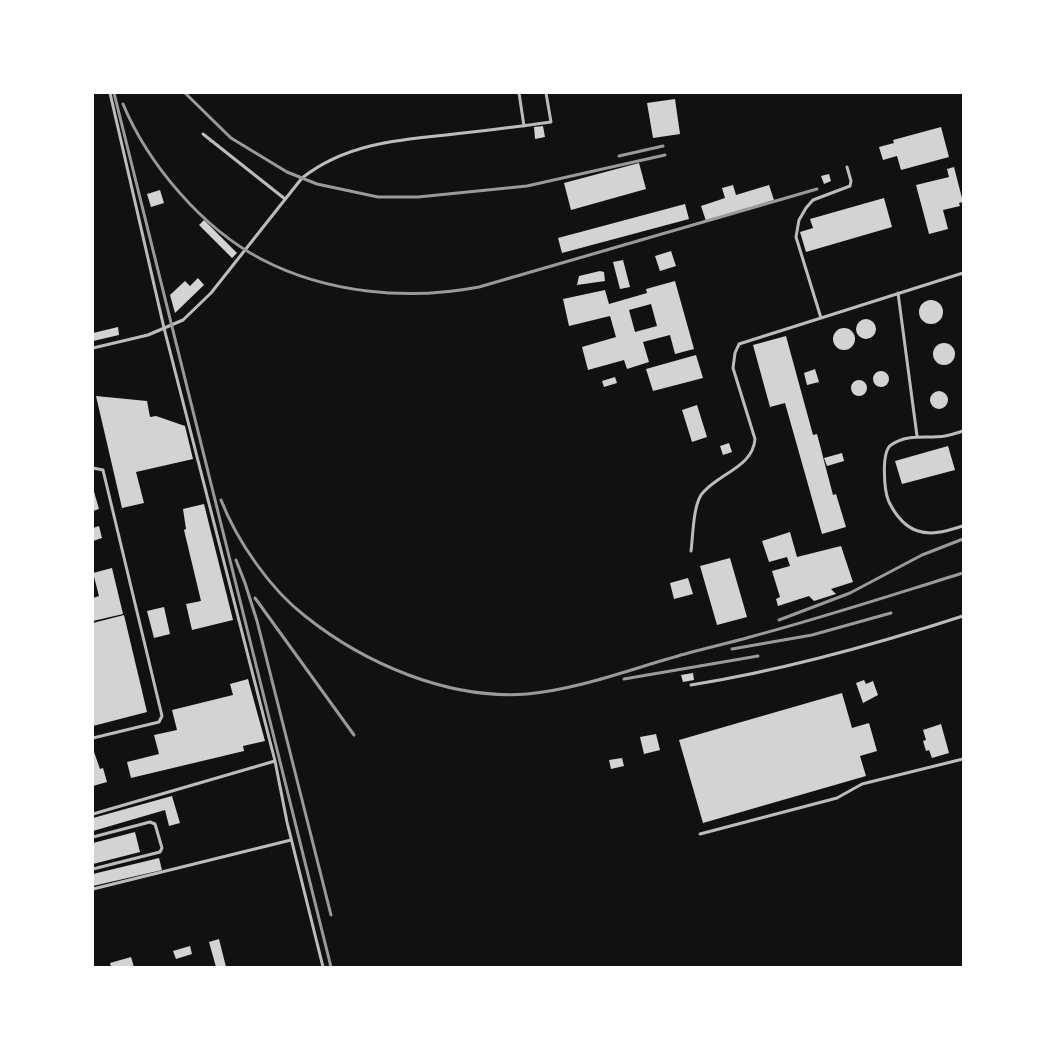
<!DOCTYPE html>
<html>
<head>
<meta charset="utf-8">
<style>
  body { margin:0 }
  #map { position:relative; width:1056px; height:1060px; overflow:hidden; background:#111; font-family:"IBM Plex Sans",sans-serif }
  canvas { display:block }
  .frame { position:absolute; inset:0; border:94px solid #fff; pointer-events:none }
</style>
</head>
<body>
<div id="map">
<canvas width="1056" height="1060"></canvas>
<div class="frame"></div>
</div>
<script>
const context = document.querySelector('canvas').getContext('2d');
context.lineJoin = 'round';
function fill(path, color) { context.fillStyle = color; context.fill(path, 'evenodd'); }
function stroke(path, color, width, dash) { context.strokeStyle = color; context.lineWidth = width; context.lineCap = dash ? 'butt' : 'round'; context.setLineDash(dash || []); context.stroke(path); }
fill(new Path2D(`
  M 675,99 L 680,134 L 653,138 L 647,103 Z
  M 543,126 L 545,137 L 535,139 L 534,127 Z
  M 941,127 L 949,157 L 901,170 L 897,156 L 883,160 L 879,147 L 894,143 L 893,140 Z
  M 639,163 L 646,189 L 571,210 L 564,183 Z
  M 954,167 L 963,202 L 959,203 L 960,206 L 943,210 L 948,229 L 929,234 L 916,185 L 949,177 L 947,169 Z
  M 829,174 L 831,181 L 824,184 L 821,176 Z
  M 733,185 L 736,195 L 769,185 L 774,200 L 706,221 L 701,206 L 725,198 L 722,188 Z
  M 160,190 L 164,203 L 151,207 L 147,194 Z
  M 884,198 L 892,227 L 806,252 L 800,232 L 813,228 L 810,219 Z
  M 685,204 L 689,219 L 562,253 L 558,238 Z
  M 204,220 L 237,253 L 232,258 L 199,225 Z
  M 671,251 L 676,266 L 660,271 L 655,256 Z
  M 623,260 L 630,287 L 620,289 L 613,262 Z
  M 600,271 L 604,272 L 605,281 L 577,285 L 579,276 Z
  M 198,278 L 204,285 L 175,313 L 170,295 L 185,281 L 190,286 Z
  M 675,281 L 694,349 L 675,354 L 670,335 L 643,342 L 649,362 L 627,369 L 624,360 L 588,370 L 582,347 L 616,337 L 610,316 L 569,326 L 563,299 L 605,290 L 609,304 L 647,293 L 646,289 ZM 651,304 L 657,326 L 635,332 L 629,310 Z
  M919 312a12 12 0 1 1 24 0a12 12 0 1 1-24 0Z
  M856 329a10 10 0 1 1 20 0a10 10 0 1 1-20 0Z
  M 118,327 L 119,335 L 93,341 L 93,333 Z
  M833 339a11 11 0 1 1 22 0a11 11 0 1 1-22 0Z
  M 786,336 L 813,435 L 817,434 L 833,495 L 836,494 L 846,527 L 822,534 L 785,403 L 770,407 L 753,345 Z
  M933 354a11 11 0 1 1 22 0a11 11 0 1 1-22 0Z
  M 696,355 L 703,378 L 653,391 L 646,369 Z
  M 815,369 L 819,382 L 807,385 L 804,373 Z
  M873 379a8 8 0 1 1 16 0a8 8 0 1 1-16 0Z
  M 615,377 L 617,383 L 604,387 L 602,381 Z
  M851 388a8 8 0 1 1 16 0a8 8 0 1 1-16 0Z
  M930 400a9 9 0 1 1 18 0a9 9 0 1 1-18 0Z
  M 96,396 L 147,401 L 150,417 L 156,416 L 185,426 L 193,459 L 136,472 L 144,503 L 122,508 Z
  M 697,405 L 707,437 L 692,442 L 682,410 Z
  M 729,443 L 732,452 L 723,455 L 720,446 Z
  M 948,446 L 955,470 L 902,484 L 895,461 Z
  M 842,453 L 844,461 L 827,466 L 824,458 Z
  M 93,488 L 99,509 L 93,511 Z
  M 204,504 L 233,620 L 192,630 L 186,604 L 201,601 L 184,530 L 186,529 L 183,509 Z
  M 99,526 L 102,538 L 93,541 L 93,528 Z
  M 790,532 L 797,557 L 841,546 L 853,582 L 831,589 L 836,594 L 814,601 L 809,596 L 778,606 L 776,599 L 780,597 L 772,571 L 790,566 L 787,557 L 769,562 L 762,541 Z
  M 730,558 L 747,617 L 717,625 L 700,566 Z
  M 112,568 L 123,614 L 93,621 L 93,598 L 99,596 L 93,573 Z
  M 688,578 L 693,594 L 674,599 L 670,583 Z
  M 164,607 L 170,634 L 154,638 L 147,611 Z
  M 124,615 L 147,712 L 93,726 L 93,623 Z
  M 693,673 L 694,680 L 683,682 L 681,675 Z
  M 248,679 L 265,741 L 243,746 L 244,751 L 131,778 L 127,762 L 159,754 L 154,735 L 177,730 L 172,710 L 233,695 L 230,684 Z
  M 864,680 L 866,684 L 873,681 L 878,695 L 863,703 L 856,683 Z
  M 842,693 L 852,728 L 869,723 L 877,751 L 860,756 L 866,776 L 703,823 L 679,740 Z
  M 941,724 L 949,753 L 932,758 L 929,750 L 926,751 L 923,741 L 926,740 L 923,730 Z
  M 656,734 L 660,750 L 644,754 L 640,737 Z
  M 93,749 L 100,769 L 103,768 L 107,782 L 93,786 Z
  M 622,758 L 624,766 L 611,769 L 609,760 Z
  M 172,796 L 180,823 L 169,826 L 165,810 L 93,831 L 93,818 Z
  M 135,832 L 140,852 L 93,864 L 93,843 Z
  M 159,858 L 162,870 L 93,886 L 93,874 Z
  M 219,939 L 226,967 L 216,967 L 209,942 Z
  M 190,946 L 192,954 L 176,959 L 173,951 Z
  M 131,957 L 134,967 L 111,967 L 110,963 Z`), '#d3d3d3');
stroke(new Path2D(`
  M 110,93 L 164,328 L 275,761 L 287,822 L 323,967
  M 519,93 L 524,126
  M 203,134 L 285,199
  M 898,293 L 917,436
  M 821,318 L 796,237 L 799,220 L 806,208 L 813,200 L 850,186 L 851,181 L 847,167
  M 93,348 L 148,335 L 183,320 L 211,293 L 302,178 C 344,145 394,140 446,135 C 481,131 516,127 551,122 L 546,93
  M 963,431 C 957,433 951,435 945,436 C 927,439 908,433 891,445 C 881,452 884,491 889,502 C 895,514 905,527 918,531 C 933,536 949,530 963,526
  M 93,468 L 103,470 L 162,716 L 159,722 L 93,738
  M 691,551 C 693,536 693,508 701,495 C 716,474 753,468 755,439 L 733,368 L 735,353 L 739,344 L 963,273
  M 691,685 C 784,670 874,645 963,616
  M 93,814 L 275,761
  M 700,834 L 837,798 L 862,784 L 963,759
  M 93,837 L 150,822 L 155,824 L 162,848 L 160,852 L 93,869
  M 93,889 L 291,840`), '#bcbcbc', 3);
stroke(new Path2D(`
  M 114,93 L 331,967
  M 185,93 L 231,138 L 287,172 L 317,184 L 378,197 L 418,197 L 527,186 L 665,155
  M 123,104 C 148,164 202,228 261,259 C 326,293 407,301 479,287 L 817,189
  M 619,156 L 663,146
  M 221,500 C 237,541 270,589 305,616 C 365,664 449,700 527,694 C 581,689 633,668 685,654 C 706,648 729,643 750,637 C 822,618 892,595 963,573
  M 236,560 L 245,583 L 257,621 L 331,915
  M 255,598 L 354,735
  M 779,620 L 850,593 L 922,555 L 963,539
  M 732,649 L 812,635 L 891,613
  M 624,679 L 758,656`), '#9a9a9a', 3);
</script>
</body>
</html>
